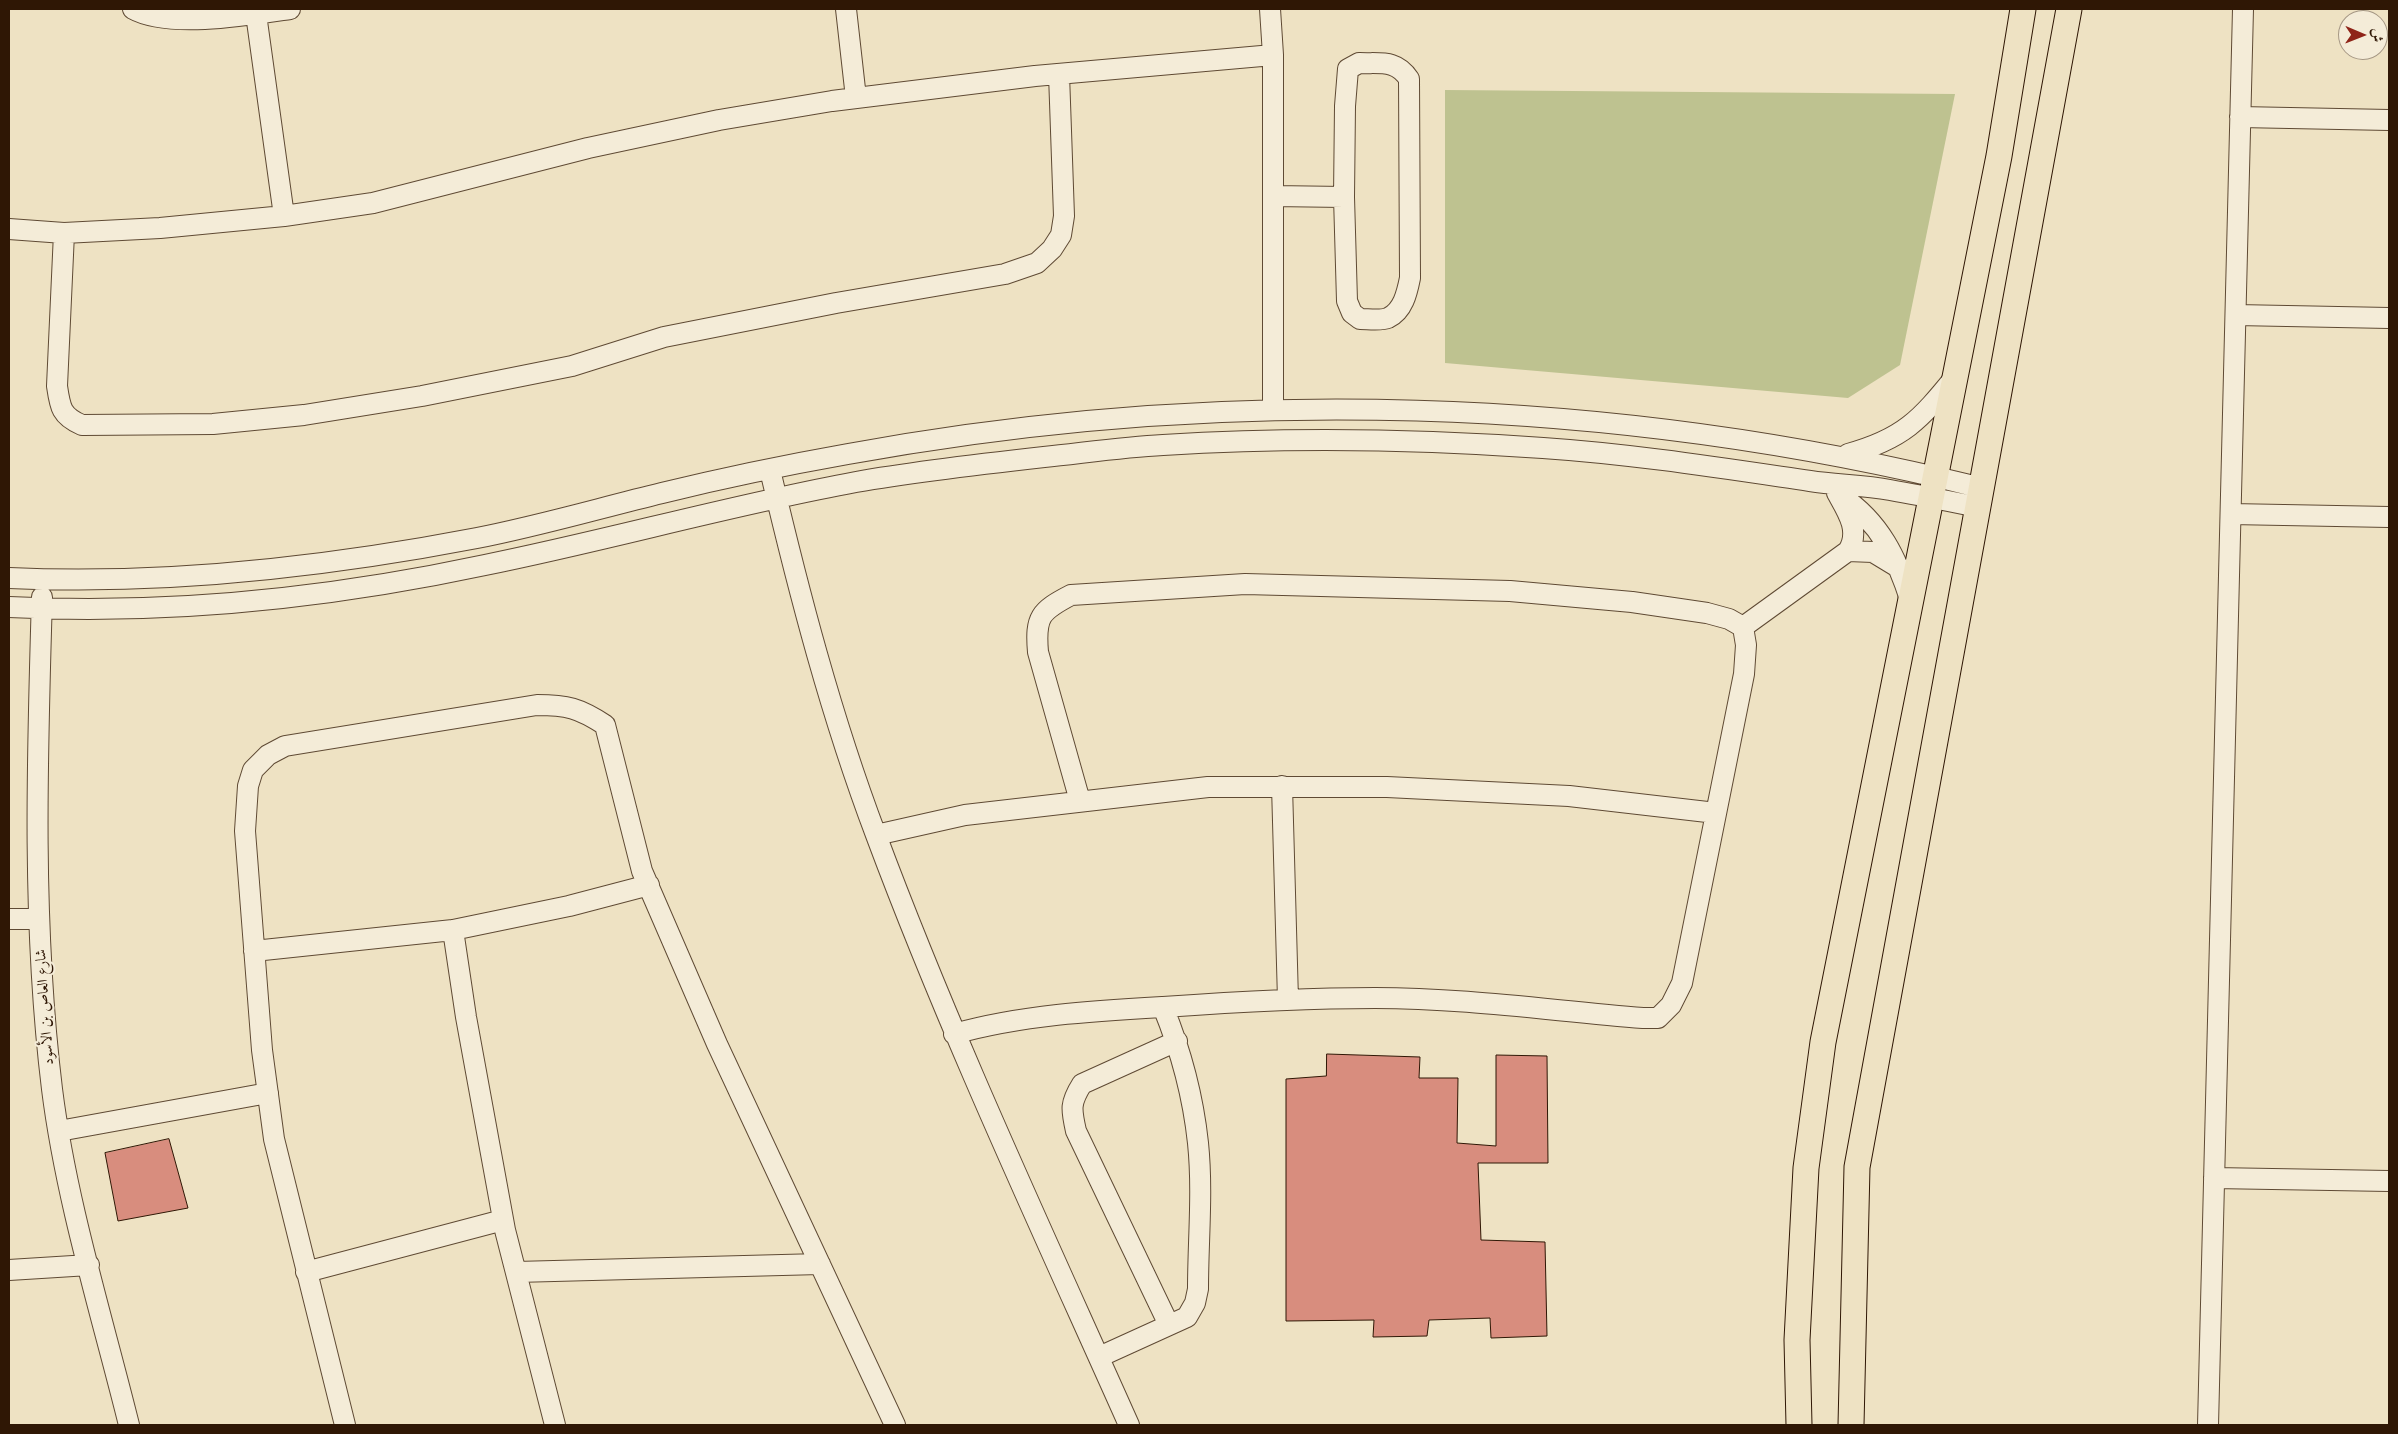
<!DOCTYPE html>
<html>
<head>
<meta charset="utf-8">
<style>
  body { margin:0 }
  #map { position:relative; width:2398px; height:1434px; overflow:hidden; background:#eee2c3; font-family:"Old Standard TT",Amiri,serif }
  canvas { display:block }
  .frame { position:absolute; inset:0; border:10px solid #2f1705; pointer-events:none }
  .north { position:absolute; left:2338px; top:10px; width:50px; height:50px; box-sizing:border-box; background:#f4ecd8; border:1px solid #a59784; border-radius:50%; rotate:91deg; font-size:14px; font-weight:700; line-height:20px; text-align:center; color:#2f1705 }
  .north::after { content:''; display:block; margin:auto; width:18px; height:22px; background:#8f2418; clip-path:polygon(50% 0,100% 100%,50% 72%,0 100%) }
</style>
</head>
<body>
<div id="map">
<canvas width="2398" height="1434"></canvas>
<div class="frame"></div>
<div class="north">ش</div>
</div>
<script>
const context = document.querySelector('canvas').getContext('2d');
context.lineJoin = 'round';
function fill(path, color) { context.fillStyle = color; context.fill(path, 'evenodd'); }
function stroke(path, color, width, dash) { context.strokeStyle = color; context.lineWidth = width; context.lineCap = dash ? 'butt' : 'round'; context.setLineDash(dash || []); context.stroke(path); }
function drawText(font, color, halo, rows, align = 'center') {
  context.font = font + ' "Old Standard TT",Amiri,serif'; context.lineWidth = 4; context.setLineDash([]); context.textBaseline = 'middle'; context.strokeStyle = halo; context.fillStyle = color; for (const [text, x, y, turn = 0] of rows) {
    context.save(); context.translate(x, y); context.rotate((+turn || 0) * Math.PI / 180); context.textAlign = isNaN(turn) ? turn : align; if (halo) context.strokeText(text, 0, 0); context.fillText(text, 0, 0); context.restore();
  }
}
fill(new Path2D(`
  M 1445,90 L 1955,94 L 1900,365 L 1848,398 L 1445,363 Z`), '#bec290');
const building = new Path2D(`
  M 1327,1054 L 1420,1057 L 1419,1078 L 1458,1078 L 1457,1143 L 1496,1146 L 1496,1055 L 1547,1056 L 1548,1163 L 1478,1163 L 1481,1240 L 1545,1242 L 1547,1336 L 1491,1338 L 1490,1318 L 1429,1320 L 1427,1336 L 1373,1337 L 1374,1320 L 1286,1321 L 1286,1079 L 1326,1076 Z
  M 169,1139 L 188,1208 L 118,1221 L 105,1153 Z`);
fill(building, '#d88d7e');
stroke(building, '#2f1705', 1);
const minor = new Path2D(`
  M 133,9 C 169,29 250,15 290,9
  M 846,9 L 856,98
  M 1270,9 L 1273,55 L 1273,409
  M 256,14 L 284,216
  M 1359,63 C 1380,64 1396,59 1409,79 L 1410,278 C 1407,293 1403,311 1388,318 C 1381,321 1368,319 1360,319 L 1352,313 L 1347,301 L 1344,197 L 1345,106 L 1348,69 Z
  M 2240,117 L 2389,120
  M 1273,196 L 1344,197
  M 9,229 L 64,233 L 160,228 L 284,216 L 373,203 L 588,148 L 719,120 L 832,101 L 1035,76 L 1273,55
  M 64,233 L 57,386 C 60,407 61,416 82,425 L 213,424 L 304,415 L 422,396 L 572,366 L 664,337 L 836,303 L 1005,274 L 1037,263 L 1052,249 L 1061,235 L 1064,216 L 1059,74
  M 2236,315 L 2389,318
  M 1848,454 C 1903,439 1920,420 1955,377
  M 770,470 C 799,593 831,716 876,835 C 951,1036 1042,1230 1129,1425
  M 1841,496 C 1880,522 1897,558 1911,602
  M 2231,514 L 2389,517
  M 1848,551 L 1873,552 L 1901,569
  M 9,578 C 162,585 326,567 477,538 C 539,526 600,508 662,493 C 723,478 786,465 848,454 C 1223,385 1612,396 1982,488
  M 42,597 C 37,761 32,925 52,1089 C 66,1201 102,1316 129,1425
  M 9,607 C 168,615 330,598 485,565 C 609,540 731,505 856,482 C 918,471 981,464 1044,457 C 1083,453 1123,447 1163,445 C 1289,437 1417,439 1543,448 C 1632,454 1721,468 1810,481 C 1836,485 1863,485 1890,490 C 1919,495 1948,501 1978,507
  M 1743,627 L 1848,551 C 1861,531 1847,511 1837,493
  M 1282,786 L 1288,1000
  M 876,835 L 965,815 L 1208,787 L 1387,787 L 1569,796 L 1716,813
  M 9,919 L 39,919
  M 453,930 L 466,1017 L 505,1230 L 555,1425
  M 254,951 L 453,930 L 569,906 L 649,885
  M 954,1034 C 1022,1015 1093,1011 1163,1007 C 1234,1002 1304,998 1375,998 C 1465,998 1554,1011 1643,1018 L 1658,1018 L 1671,1005 L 1682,983 L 1744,674 L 1746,645 L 1743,627 L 1729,619 L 1707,613 L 1632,602 L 1510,591 L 1245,584 L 1071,595 C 1040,611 1035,617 1038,652 L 1080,801
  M 59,1131 L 268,1093
  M 2214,1178 L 2389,1181
  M 9,1270 L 89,1265
  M 306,1272 L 503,1220
  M 516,1272 L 820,1264
  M 1169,1325 L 1076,1131 C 1071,1109 1070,1103 1082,1084 L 1177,1041
  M 1099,1357 L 1187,1317 L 1195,1303 L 1198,1289 C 1198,1241 1203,1191 1198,1143 C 1193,1096 1181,1051 1163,1007
  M 345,1425 L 274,1139 L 262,1050 L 245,831 L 248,786 L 253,770 L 268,755 L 285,746 L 537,705 C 567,705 579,708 605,725 L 642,871 L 717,1044 L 895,1425
  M 2208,1425 L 2243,9`);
const major = new Path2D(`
  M 1799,1425 L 1797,1340 L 1806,1168 L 1823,1042 L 1999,156 L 2023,9
  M 1851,1425 L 1857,1167 L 2069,9`);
stroke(minor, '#5f4a34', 22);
stroke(major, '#2f1705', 27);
stroke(minor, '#f4ecd8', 20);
stroke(major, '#eee2c3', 25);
drawText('15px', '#2f1705', '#f4ecd8', [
  ["شارع العاص بن الأسود",45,1007,-94]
]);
</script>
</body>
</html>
